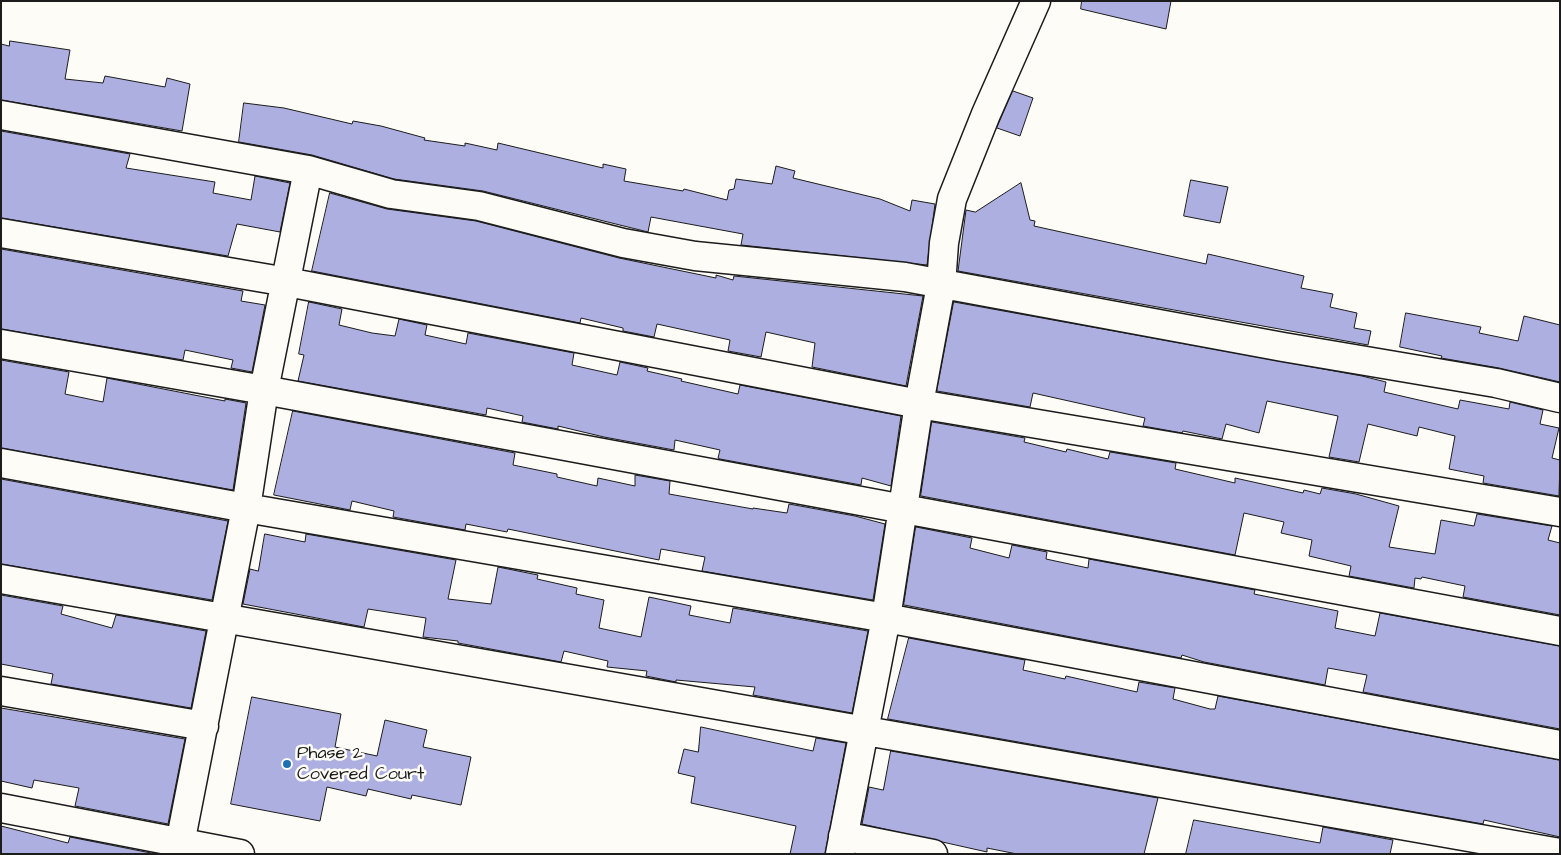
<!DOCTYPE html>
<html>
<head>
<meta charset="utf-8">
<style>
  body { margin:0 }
  #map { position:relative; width:1561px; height:855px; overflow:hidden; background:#fdfcf7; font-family:"Architects Daughter",sans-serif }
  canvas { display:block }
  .frame { position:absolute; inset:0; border:2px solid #1c1c1c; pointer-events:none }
</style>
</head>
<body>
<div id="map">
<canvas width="1561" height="855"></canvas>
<div class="frame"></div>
</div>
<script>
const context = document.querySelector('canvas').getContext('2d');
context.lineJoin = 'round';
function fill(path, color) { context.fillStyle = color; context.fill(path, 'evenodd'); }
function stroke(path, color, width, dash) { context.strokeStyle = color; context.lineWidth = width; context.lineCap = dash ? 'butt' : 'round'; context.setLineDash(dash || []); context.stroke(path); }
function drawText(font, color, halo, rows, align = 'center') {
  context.font = font + ' "Architects Daughter",sans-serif'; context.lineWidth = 5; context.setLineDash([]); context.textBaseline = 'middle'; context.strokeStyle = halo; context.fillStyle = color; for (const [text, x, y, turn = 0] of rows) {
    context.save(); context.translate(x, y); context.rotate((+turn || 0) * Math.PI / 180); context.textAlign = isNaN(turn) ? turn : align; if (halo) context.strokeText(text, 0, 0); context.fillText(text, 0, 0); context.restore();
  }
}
const building = new Path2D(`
  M 1082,1 L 1171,1 L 1166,29 L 1081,9 Z
  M 10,41 L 70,50 L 65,79 L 103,83 L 105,76 L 165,87 L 167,78 L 190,84 L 182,131 L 1,100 L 1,44 L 9,46 Z
  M 1013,91 L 1033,98 L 1020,136 L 997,128 Z
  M 244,103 L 284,108 L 352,124 L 353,121 L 381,126 L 425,138 L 424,140 L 465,146 L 465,143 L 497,150 L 498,143 L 603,168 L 603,164 L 626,169 L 624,181 L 683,191 L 684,189 L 727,200 L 729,190 L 734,189 L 736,179 L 772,184 L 776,166 L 795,171 L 793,178 L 880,199 L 910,211 L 912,200 L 935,204 L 927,265 L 741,245 L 743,234 L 651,217 L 648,232 L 483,191 L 394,179 L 312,155 L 239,142 Z
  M 1,131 L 130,154 L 126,168 L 215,182 L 213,193 L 251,200 L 255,176 L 290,183 L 280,232 L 237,224 L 228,256 L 1,218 Z
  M 1191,180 L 1228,187 L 1220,223 L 1184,216 Z
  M 1021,183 L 1030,220 L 1035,221 L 1034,226 L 1206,264 L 1208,254 L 1304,276 L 1301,288 L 1333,294 L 1330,307 L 1357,313 L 1354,328 L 1371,331 L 1368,345 L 958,271 L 966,210 L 975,212 Z
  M 330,193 L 387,209 L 476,221 L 619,258 L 716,278 L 716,275 L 733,280 L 734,276 L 923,296 L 906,386 L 812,367 L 815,343 L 766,332 L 761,357 L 728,351 L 730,340 L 657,324 L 654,337 L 623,331 L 623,328 L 581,318 L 580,323 L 312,271 Z
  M 1,249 L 243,291 L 241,301 L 265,305 L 252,372 L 231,368 L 233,360 L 185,350 L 183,360 L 1,329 Z
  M 309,302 L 342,309 L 339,325 L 372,333 L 395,336 L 399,319 L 427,325 L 425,335 L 466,344 L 468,333 L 574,353 L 572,365 L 617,375 L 620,362 L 648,368 L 647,371 L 682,379 L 681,381 L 738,394 L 740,385 L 901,416 L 891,486 L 862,478 L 861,485 L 720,459 L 718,458 L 720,450 L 675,440 L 674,450 L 604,437 L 558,426 L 558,429 L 522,422 L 523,416 L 487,408 L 486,415 L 298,381 L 304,355 L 299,354 Z
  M 954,302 L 1362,376 L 1386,382 L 1384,392 L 1458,409 L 1460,400 L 1509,409 L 1510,402 L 1543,410 L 1540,424 L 1559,428 L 1552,458 L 1560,460 L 1559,496 L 1483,483 L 1484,476 L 1449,469 L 1455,436 L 1419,427 L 1417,436 L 1368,424 L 1359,462 L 1329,457 L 1338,416 L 1267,401 L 1259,433 L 1226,424 L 1222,439 L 1183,431 L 1182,433 L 1143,426 L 1145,418 L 1033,393 L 1030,407 L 937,391 Z
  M 1406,313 L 1481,327 L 1479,333 L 1518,341 L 1524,316 L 1560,325 L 1560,382 L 1499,368 L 1441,358 L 1442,356 L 1400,347 Z
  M 1,360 L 69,372 L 65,394 L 103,402 L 107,378 L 225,401 L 225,399 L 246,403 L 233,490 L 1,448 Z
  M 293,411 L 515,453 L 513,465 L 557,474 L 557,477 L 597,486 L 598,478 L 635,486 L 635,475 L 670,481 L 669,494 L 753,509 L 753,508 L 787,513 L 789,504 L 855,516 L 885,524 L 873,600 L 702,571 L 705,557 L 661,549 L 659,560 L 508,529 L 507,532 L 466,524 L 465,530 L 393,517 L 394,511 L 352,501 L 350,510 L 274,495 Z
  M 932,422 L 1025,438 L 1024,442 L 1066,452 L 1067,449 L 1108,459 L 1110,452 L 1176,463 L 1175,469 L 1235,483 L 1235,478 L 1303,493 L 1304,490 L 1320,494 L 1322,488 L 1356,494 L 1399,506 L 1389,547 L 1435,554 L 1441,520 L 1474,526 L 1477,514 L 1552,526 L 1548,540 L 1560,543 L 1560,615 L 1463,597 L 1465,586 L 1422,577 L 1421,579 L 1415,578 L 1414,588 L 1349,576 L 1351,566 L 1309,556 L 1312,540 L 1281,533 L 1284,522 L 1244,513 L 1235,555 L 921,496 Z
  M 1,479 L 228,521 L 212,600 L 1,564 Z
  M 916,527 L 972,538 L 970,548 L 1009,558 L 1012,545 L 1047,552 L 1046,559 L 1088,568 L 1089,559 L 1255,590 L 1254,594 L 1338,611 L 1335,628 L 1375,636 L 1380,613 L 1560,646 L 1560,729 L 1363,692 L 1367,675 L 1328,668 L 1325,685 L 1204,662 L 1182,655 L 1181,658 L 904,605 Z
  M 265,534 L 305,542 L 306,534 L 456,560 L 448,599 L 491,604 L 498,567 L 538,575 L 537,579 L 577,588 L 576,594 L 604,600 L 599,628 L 641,637 L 649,597 L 691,606 L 689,615 L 730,623 L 733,608 L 868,631 L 852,713 L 753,695 L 755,687 L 676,680 L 676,682 L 646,676 L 647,671 L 607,667 L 608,661 L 564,651 L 561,662 L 458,643 L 458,641 L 423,637 L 426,618 L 368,609 L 364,627 L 243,604 L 250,569 L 258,571 Z
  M 1,595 L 63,606 L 61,614 L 112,628 L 116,615 L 206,631 L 191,708 L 51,684 L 53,674 L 1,664 Z
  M 909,638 L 1025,660 L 1023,670 L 1065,679 L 1066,676 L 1137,692 L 1139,682 L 1175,688 L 1173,699 L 1210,709 L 1215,709 L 1218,696 L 1560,760 L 1560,837 L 1484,820 L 1483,824 L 888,719 Z
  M 252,697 L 341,714 L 335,747 L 377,756 L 385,720 L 427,730 L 423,747 L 471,757 L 461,805 L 412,795 L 411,799 L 368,789 L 366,796 L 327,787 L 320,821 L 231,804 Z
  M 1,708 L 185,739 L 168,824 L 75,806 L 79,788 L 34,780 L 32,788 L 1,781 Z
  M 701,727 L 813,751 L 816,738 L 846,743 L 825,854 L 790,854 L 796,826 L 691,803 L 695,777 L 678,773 L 684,749 L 698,752 Z
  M 891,751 L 1158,798 L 1144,854 L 1017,854 L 987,848 L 987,852 L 862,824 L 869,787 L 883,790 Z
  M 1194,820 L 1320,843 L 1323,827 L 1393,840 L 1390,854 L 1186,854 Z
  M 1,826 L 68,843 L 70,837 L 156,854 L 1,854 Z`);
fill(building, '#acafe0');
stroke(building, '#1c1c1c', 1);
const minor = new Path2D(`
  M 1,115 L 308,170 L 391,194 L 479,206 L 623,243 L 695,256 L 905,277 L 1283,347 L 1496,383 L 1560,398
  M 1,233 L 287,282 L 919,404 L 1560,512
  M 1,344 L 264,390 L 1560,631
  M 1,463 L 246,508 L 886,618 L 1560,745
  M 1,579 L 1560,853
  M 1,691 L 204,726
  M 1,808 L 240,854
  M 843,836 L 933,854
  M 178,854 L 246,508 L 264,390 L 308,170
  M 840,854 L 886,618 L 919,404 L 941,285 L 944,243 L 952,199 L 986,114 L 1036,1`);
stroke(minor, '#1c1c1c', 31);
stroke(minor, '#fdfcf7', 28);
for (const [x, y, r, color] of [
  [287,764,5,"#1f6fb2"]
]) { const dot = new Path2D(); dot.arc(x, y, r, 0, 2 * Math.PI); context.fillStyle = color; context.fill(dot); stroke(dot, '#fdfcf7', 2); }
drawText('18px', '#1c1c1c', '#fdfcf7', [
  ["Phase 2",297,754],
  ["Covered Court",297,775]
], 'left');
</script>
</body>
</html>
